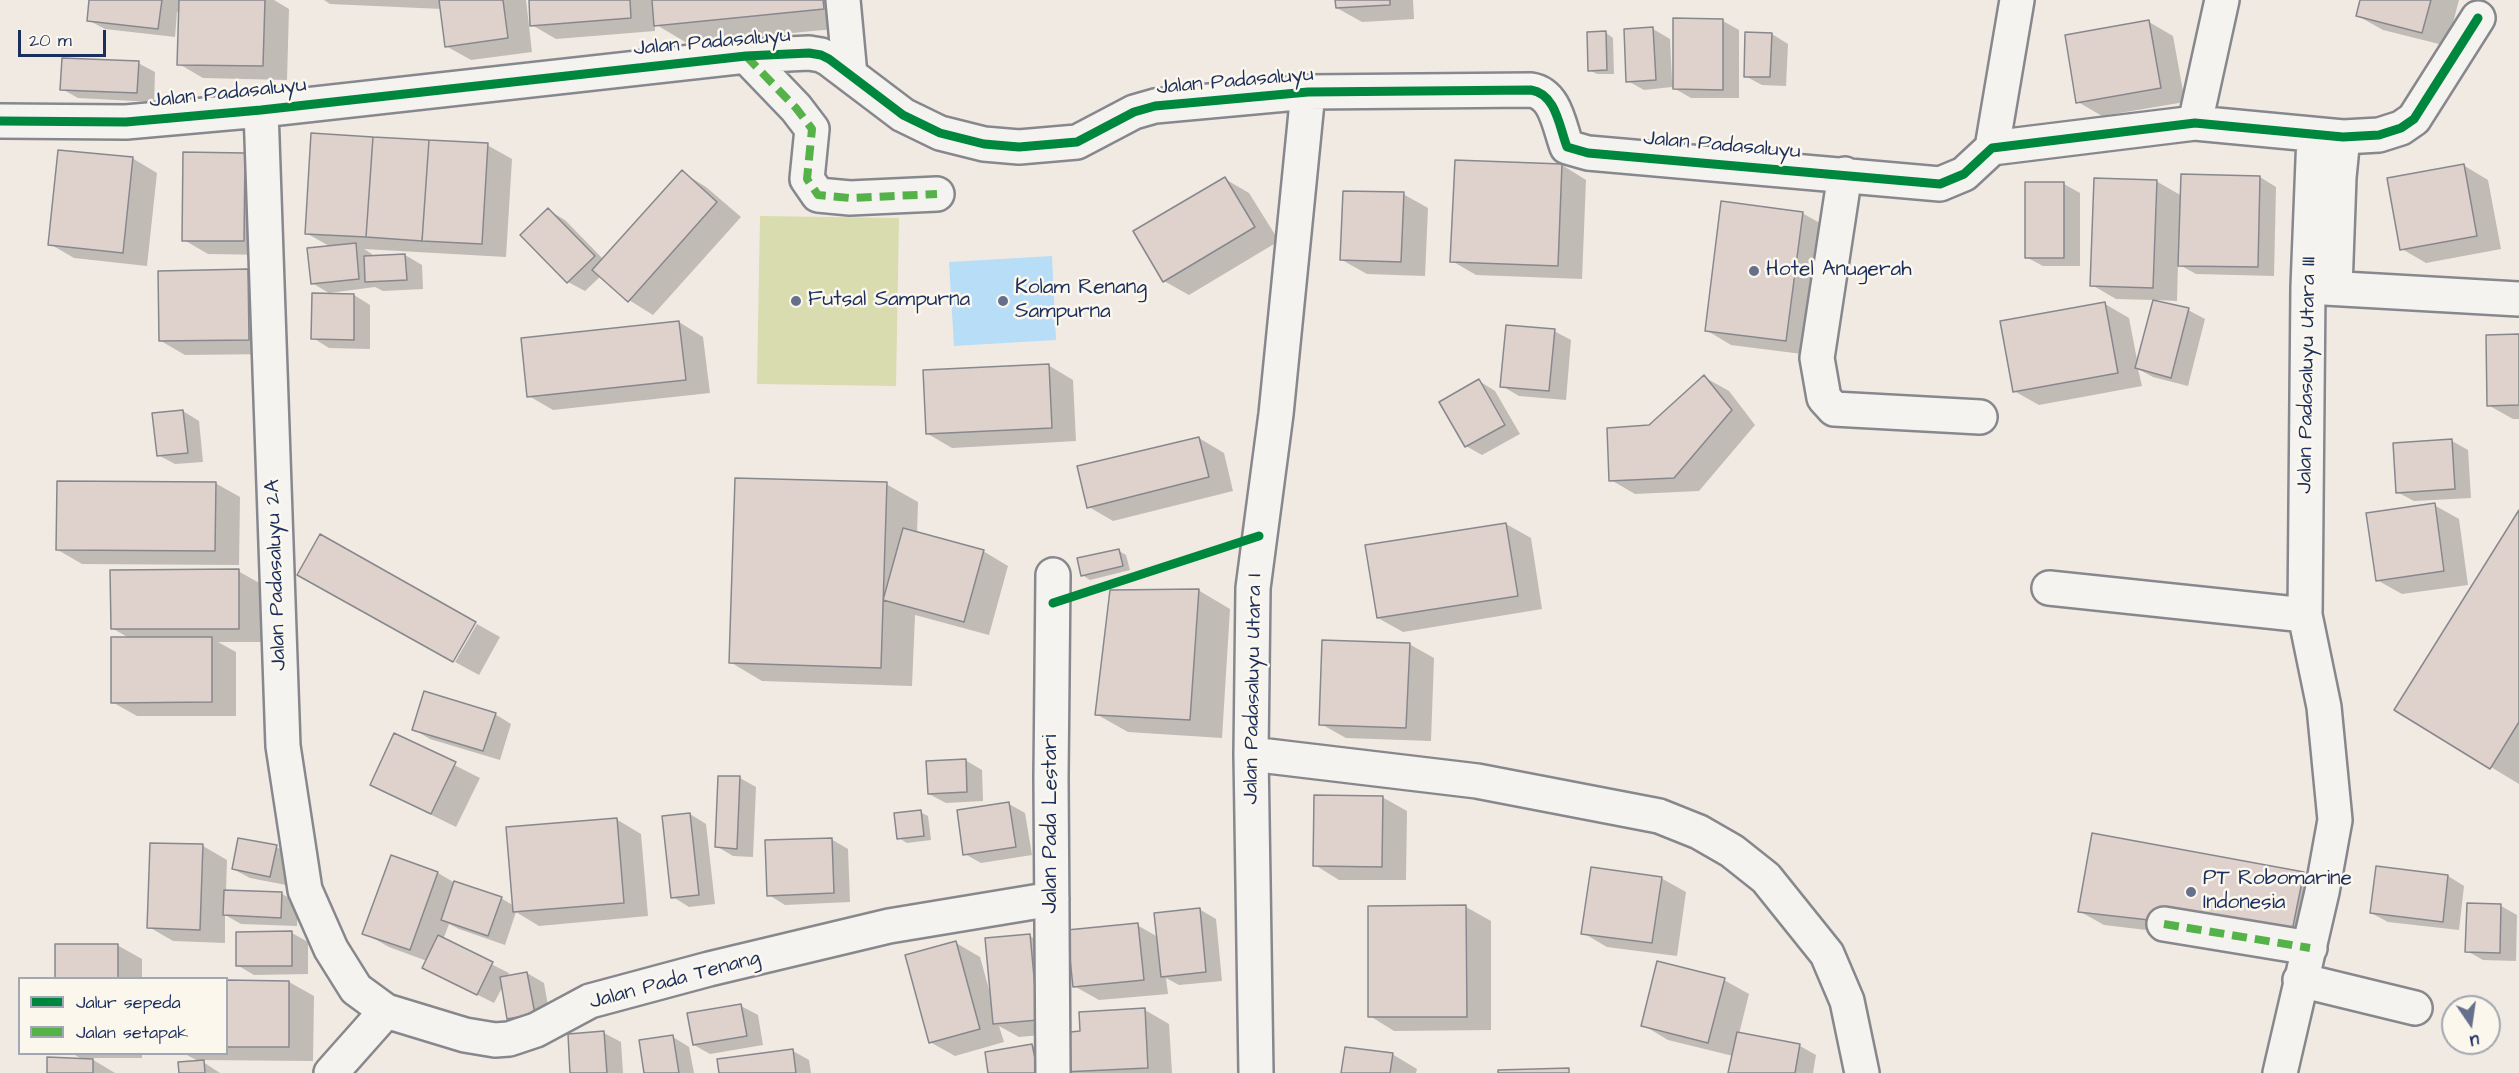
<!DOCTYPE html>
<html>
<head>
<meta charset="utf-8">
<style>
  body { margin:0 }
  #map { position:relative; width:2519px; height:1073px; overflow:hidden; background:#f1eae3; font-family:"Architects Daughter",sans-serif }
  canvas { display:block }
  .legend { position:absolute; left:18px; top:977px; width:210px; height:78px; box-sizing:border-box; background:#fbf7ec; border:2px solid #a1a7b3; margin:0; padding:8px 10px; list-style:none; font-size:18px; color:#1b2f5e }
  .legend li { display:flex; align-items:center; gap:12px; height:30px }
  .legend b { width:30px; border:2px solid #a1a7b3 }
  .north { position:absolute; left:2441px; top:995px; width:60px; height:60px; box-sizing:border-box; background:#fbf7ec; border:2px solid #a1a7b3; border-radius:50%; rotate:167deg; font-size:16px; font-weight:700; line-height:24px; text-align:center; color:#1b2f5e }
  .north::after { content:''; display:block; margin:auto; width:21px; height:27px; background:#66708d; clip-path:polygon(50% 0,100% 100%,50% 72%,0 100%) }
  .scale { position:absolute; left:18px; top:30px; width:88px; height:27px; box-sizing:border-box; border:3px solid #1b2f5e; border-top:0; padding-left:8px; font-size:18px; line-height:21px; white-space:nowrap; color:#1b2f5e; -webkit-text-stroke:4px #fbf7ec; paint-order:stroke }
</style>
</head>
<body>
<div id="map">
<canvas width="2519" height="1073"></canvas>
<ul class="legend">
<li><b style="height:8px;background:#00873e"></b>Jalur sepeda</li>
<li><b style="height:8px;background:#55b248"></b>Jalan setapak</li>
</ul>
<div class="north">U</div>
<div class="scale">20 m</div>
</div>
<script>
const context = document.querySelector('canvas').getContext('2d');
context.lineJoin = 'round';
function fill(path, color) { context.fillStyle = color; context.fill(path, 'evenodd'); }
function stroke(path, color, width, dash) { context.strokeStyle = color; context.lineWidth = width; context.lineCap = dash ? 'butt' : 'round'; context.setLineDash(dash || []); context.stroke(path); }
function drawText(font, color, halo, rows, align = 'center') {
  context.font = font + ' "Architects Daughter",sans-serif'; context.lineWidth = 5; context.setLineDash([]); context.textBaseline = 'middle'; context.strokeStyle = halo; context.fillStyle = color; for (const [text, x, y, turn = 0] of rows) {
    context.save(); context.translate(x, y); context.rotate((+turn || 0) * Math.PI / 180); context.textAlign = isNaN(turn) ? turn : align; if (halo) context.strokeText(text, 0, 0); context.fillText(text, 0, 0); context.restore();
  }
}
fill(new Path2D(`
  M 760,216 L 899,218 L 896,386 L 757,384 Z`), '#d8dcaf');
fill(new Path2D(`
  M 1052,256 L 1056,340 L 954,346 L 949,262 Z`), '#b8ddf7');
fill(new Path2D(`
  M 91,0 L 274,0 L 289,9 L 287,80 L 203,78 L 179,64 L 180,12 L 177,12 L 175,37 L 105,29 L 88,20 Z
  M 324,0 L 526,0 L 532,52 L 471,60 L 446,46 L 442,9 L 330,4 Z
  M 530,0 L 853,0 L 855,27 L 687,43 L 655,24 L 655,31 L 556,39 L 532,25 Z
  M 1337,0 L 1413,0 L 1414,19 L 1362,22 L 1337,8 Z
  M 2362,0 L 2459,0 L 2447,46 L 2383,30 L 2358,16 Z
  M 1723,21 L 1739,30 L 1739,98 L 1691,98 L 1672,87 L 1644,90 L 1628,81 L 1653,29 L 1670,39 L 1672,80 L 1674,80 Z
  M 2149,22 L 2173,36 L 2185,102 L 2102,116 L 2078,102 Z
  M 1606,33 L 1613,38 L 1614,74 L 1597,74 L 1589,70 Z
  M 1747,34 L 1772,34 L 1788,44 L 1786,86 L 1762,85 L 1745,76 Z
  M 138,63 L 155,72 L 154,102 L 78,98 L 62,89 Z
  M 487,145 L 512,159 L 506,257 L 364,249 L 372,254 L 372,257 L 405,255 L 422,265 L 423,289 L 383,291 L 375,287 L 329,293 L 312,283 L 331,247 L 306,233 Z
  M 184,154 L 245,154 L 270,169 L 269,255 L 208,254 L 184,240 Z
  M 132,158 L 157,173 L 147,266 L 74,258 L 50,244 Z
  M 1562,165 L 1586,180 L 1582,279 L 1476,275 L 1452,261 Z
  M 2463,165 L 2488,180 L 2501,249 L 2426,263 L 2402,249 Z
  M 682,172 L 706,187 L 741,217 L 653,315 L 629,300 L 601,276 L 585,291 L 568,282 L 522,235 L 548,210 L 565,220 L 604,260 Z
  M 2260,177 L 2276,187 L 2274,276 L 2196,274 L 2178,264 L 2177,301 L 2155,300 L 2188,310 L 2205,319 L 2188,386 L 2153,377 L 2138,369 L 2142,386 L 2039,405 L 2014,391 L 2105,304 L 2129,318 L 2138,365 L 2154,300 L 2116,299 L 2092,285 L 2156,181 L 2182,196 Z
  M 1225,179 L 1249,193 L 1279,241 L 1189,295 L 1164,281 Z
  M 2064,184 L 2080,193 L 2080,266 L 2043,266 L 2026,257 Z
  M 1403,194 L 1428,208 L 1425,276 L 1367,274 L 1342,260 Z
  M 1802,213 L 1827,227 L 1810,355 L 1731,345 L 1706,330 Z
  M 248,271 L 272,285 L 273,354 L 185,355 L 161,341 Z
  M 354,295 L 370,305 L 370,349 L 329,348 L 313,338 Z
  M 679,322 L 703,337 L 710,393 L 553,410 L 529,396 Z
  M 1554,331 L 1571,340 L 1566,400 L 1519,396 L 1502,386 Z
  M 2519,335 L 2519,419 L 2513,419 L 2488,405 Z
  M 1048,365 L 1073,380 L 1076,441 L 952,448 L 928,434 Z
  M 1704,377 L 1729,391 L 1755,425 L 1699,491 L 1635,494 L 1611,480 Z
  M 1479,381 L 1495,391 L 1520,434 L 1482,455 L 1466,446 Z
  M 183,411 L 199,421 L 203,462 L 175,464 L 158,455 Z
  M 1199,438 L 1224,453 L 1233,491 L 1113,521 L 1089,507 Z
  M 2452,441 L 2468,450 L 2471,498 L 2414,501 L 2397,492 Z
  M 215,483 L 240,497 L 239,565 L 82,564 L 58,550 Z
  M 886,484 L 918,502 L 917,534 L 983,551 L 1008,566 L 989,635 L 915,615 L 912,686 L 762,681 L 730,662 Z
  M 2434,505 L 2459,519 L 2468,585 L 2402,594 L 2377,580 Z
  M 2519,512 L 2519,784 L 2491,767 Z
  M 1506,524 L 1531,538 L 1542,609 L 1403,632 L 1378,618 Z
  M 1119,551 L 1126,555 L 1130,570 L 1090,580 L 1082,575 Z
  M 238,571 L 263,585 L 263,642 L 218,642 L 236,652 L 236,716 L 137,716 L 112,702 L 129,638 L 112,628 Z
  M 1198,590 L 1230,609 L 1222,738 L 1128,732 L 1096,714 Z
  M 477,624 L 500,637 L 479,675 L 455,662 Z
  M 1409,644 L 1434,658 L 1431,741 L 1346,738 L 1321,724 Z
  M 495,714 L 511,724 L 500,760 L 430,739 L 413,729 Z
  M 395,735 L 480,778 L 456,827 L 371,785 Z
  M 965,760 L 982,770 L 983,801 L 946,803 L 929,794 Z
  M 740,778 L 756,787 L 753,857 L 733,856 L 716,846 Z
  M 1382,797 L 1407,811 L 1406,880 L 1339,880 L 1315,865 Z
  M 1009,804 L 1025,813 L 1032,855 L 981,863 L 965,854 Z
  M 920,812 L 928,816 L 931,840 L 907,843 L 899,838 Z
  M 690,814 L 706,824 L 715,904 L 689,907 L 673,897 Z
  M 616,819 L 641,834 L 648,916 L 539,926 L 516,912 L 505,945 L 459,929 L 449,924 L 443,940 L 509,973 L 507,977 L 527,973 L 544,983 L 551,1023 L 525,1027 L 509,1018 L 503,986 L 494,1003 L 440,976 L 427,961 L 389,947 L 364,933 L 392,857 L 438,873 L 455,883 L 501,898 L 514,906 Z
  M 831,839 L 848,849 L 850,902 L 785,905 L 769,895 Z
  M 203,846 L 227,860 L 226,891 L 282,894 L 298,903 L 297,926 L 241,924 L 225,915 L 225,943 L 173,941 L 149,927 Z
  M 276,847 L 293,856 L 286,885 L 250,878 L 233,869 Z
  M 2304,873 L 2328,887 L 2316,950 L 2104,925 L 2079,911 Z
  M 2448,876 L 2464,886 L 2459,930 L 2388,922 L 2371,913 Z
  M 1661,878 L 1686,892 L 1677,956 L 1607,947 L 1583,933 Z
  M 2468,905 L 2501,906 L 2517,915 L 2516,961 L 2483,960 L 2467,951 Z
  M 1466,907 L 1491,921 L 1491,1030 L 1394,1031 L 1370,1016 Z
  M 1199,909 L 1216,919 L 1222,981 L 1179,985 L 1166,978 L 1168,994 L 1099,1000 L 1074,986 L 1137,925 L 1158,937 Z
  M 292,933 L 308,942 L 308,974 L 254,975 L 237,965 Z
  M 1030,936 L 1054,950 L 1062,1034 L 1082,1033 L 1081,1013 L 1145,1010 L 1169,1024 L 1172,1073 L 1067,1073 L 1064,1071 L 1062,1033 L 1019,1037 L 999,1026 L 1004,1042 L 955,1056 L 930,1042 L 906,956 L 956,943 L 980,957 L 990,993 L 987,940 Z
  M 117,945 L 142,959 L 142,978 L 57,978 L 56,946 Z
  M 1724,980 L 1749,994 L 1739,1034 L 1800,1046 L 1816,1055 L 1813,1073 L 1730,1073 L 1733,1056 L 1668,1040 L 1643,1025 Z
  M 226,982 L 289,982 L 314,996 L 313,1061 L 200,1060 L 220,1073 L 180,1073 L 200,1062 L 185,1054 L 226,1054 Z
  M 741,1006 L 758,1015 L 763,1045 L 710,1054 L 694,1045 Z
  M 604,1033 L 621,1042 L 623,1073 L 572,1073 Z
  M 673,1037 L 689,1047 L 694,1073 L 645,1073 Z
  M 1032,1045 L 1048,1055 L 1052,1073 L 990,1073 Z
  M 793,1051 L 809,1060 L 811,1073 L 720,1073 Z
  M 73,1054 L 142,1054 L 142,1058 L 90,1058 L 115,1073 L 48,1073 L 84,1060 Z
  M 1392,1054 L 1417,1069 L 1416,1073 L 1343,1073 Z`), '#0003');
const building = new Path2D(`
  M 89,0 L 162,0 L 158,29 L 87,21 Z
  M 179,0 L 265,0 L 263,66 L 177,65 Z
  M 439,0 L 503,0 L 508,38 L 445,47 Z
  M 529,0 L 630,0 L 631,18 L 530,26 Z
  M 652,0 L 823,0 L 824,9 L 654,26 Z
  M 1335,0 L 1390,0 L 1390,5 L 1336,8 Z
  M 2360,0 L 2431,0 L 2422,33 L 2356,16 Z
  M 1673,18 L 1723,19 L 1723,90 L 1673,89 Z
  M 2149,20 L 2161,88 L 2076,103 L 2065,35 Z
  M 1653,27 L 1656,80 L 1626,82 L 1624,29 Z
  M 1606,31 L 1607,70 L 1588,71 L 1587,32 Z
  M 1745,32 L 1772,33 L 1770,77 L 1744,77 Z
  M 62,58 L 139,61 L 137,93 L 60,90 Z
  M 311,133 L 373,137 L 366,237 L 305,234 Z
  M 373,137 L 429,140 L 422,241 L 366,237 Z
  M 429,140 L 488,143 L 482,244 L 422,241 Z
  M 58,150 L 133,157 L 123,253 L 48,245 Z
  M 183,152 L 245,153 L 244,241 L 182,241 Z
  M 1455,160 L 1562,164 L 1558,266 L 1450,262 Z
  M 2464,164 L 2477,236 L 2400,250 L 2387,178 Z
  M 682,170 L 717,202 L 628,302 L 592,270 Z
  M 2181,174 L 2260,176 L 2258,267 L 2178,266 Z
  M 1225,177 L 1255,227 L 1163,282 L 1133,231 Z
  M 2094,178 L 2157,180 L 2153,288 L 2090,286 Z
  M 2025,182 L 2064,182 L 2064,258 L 2025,258 Z
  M 1343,191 L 1404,192 L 1401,262 L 1340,260 Z
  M 1721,201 L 1803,212 L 1786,341 L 1705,331 Z
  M 548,208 L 595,256 L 567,283 L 520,235 Z
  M 356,243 L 359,279 L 311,284 L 307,248 Z
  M 405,254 L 407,280 L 365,282 L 364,256 Z
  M 248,269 L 249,340 L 159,341 L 158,271 Z
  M 312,293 L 354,294 L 354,340 L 311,339 Z
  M 2153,300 L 2189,308 L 2171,378 L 2135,368 Z
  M 2105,302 L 2118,373 L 2013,392 L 2000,321 Z
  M 679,321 L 686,380 L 527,397 L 521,338 Z
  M 1506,325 L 1555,329 L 1549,391 L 1500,387 Z
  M 2519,334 L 2519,405 L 2487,406 L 2486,335 Z
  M 1049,364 L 1052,428 L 926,434 L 923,370 Z
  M 1704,375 L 1732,410 L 1674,478 L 1609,481 L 1607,428 L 1649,425 Z
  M 1479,379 L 1505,425 L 1465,447 L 1439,402 Z
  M 183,410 L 188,453 L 157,456 L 152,413 Z
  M 1199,437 L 1209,477 L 1087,508 L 1077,466 Z
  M 2452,439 L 2455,489 L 2396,493 L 2393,443 Z
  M 735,478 L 887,482 L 881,668 L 729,663 Z
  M 57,481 L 216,482 L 215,551 L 56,550 Z
  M 2435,503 L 2444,571 L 2376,581 L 2366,513 Z
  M 2519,510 L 2519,722 L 2490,769 L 2394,710 Z
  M 1506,523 L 1518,596 L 1377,618 L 1365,545 Z
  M 903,528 L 984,550 L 964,622 L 883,600 Z
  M 320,534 L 476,622 L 453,662 L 297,575 Z
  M 1119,549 L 1123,566 L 1081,576 L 1077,558 Z
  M 239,569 L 239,629 L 111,629 L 110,570 Z
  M 1199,589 L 1190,720 L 1095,715 L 1110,590 Z
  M 111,637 L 212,637 L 212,702 L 111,703 Z
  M 1322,640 L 1410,643 L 1406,728 L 1319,725 Z
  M 424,691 L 496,713 L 483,751 L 412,730 Z
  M 394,733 L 456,762 L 431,814 L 370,785 Z
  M 966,759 L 967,792 L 928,794 L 926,761 Z
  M 718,776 L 740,776 L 737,849 L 715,847 Z
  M 1314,795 L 1383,796 L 1382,867 L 1313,866 Z
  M 1009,802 L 1016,847 L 963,855 L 957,810 Z
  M 921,810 L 924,836 L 897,839 L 894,813 Z
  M 690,813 L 699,895 L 671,898 L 662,816 Z
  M 617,818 L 624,903 L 513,912 L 506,827 Z
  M 2092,833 L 2304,872 L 2291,936 L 2078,912 Z
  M 238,838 L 277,845 L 270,877 L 232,869 Z
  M 832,838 L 834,893 L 767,896 L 765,840 Z
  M 150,843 L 203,844 L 200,930 L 147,928 Z
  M 391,855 L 438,872 L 410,950 L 362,934 Z
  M 2376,866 L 2448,875 L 2443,922 L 2370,913 Z
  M 1591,867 L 1662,877 L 1652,943 L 1581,934 Z
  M 454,881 L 502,897 L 488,936 L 441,920 Z
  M 224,890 L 282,892 L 281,918 L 223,915 Z
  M 2467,903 L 2501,904 L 2500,953 L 2465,952 Z
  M 1466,905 L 1467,1017 L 1368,1017 L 1368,906 Z
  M 1200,908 L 1206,972 L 1161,977 L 1154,913 Z
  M 1138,923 L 1144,980 L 1073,987 L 1067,930 Z
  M 292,931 L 292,966 L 236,966 L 236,932 Z
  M 1030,934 L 1038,1020 L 993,1024 L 985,938 Z
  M 438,935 L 493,962 L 477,995 L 422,968 Z
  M 956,941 L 980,1029 L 929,1043 L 905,955 Z
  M 55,944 L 118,944 L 118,978 L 55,978 Z
  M 1657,961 L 1725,978 L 1708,1043 L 1641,1026 Z
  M 527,972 L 535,1014 L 507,1019 L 500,977 Z
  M 226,980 L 289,981 L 289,1047 L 226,1047 Z
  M 741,1004 L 747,1036 L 693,1045 L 687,1013 Z
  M 1145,1008 L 1148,1068 L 1063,1072 L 1061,1033 L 1080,1031 L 1079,1012 Z
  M 604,1031 L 607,1073 L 570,1073 L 568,1034 Z
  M 1737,1032 L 1800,1044 L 1795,1073 L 1728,1073 Z
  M 673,1035 L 679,1073 L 644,1073 L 639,1040 Z
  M 1032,1044 L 1038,1073 L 988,1073 L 985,1052 Z
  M 1345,1047 L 1393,1053 L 1390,1073 L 1341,1073 Z
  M 793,1049 L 796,1073 L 719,1073 L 717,1059 Z
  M 47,1057 L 93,1059 L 93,1073 L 47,1073 Z
  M 204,1060 L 205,1073 L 179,1073 L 178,1062 Z
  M 1569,1068 L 1569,1073 L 1498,1073 L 1498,1070 Z`);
fill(building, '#dfd1cc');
stroke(building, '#87888e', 1.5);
const minor = new Path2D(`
  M 843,0 L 850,75
  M 746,56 L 796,108 L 812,129 L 807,179 L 818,195 L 850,198 L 937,194
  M 261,110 L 283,746 L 305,890 L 331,949 L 356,989 L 386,1011
  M 0,121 L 126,122 L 261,110 L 746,56 L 809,53 L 821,55 L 829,59 L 903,115 L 940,133 L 984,144 L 1019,147 L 1077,142 L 1134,112 L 1155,106 L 1308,92 L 1531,90 C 1556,94 1559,126 1567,147 L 1588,153 L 1940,184 L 1964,174 L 1992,148 L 2195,123 L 2343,137 L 2379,135 L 2401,128 L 2414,119 L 2478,18
  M 2195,123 L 2222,0
  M 1992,148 L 2017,0
  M 1845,174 L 1817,358 L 1824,398 L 1834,409 L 1980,417
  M 2308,287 L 2519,299
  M 2335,288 L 2339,177 L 2343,137
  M 1053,575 L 1051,777 L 1053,1073
  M 2049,588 L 2305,615
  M 1251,754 L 1477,781 L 1659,816 L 1699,832 L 1732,851 L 1766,878 L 1827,954 L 1847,1001 L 1862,1073
  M 2164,924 L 2310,948
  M 2300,980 L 2415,1008
  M 331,1073 L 386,1011 L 465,1035 L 495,1040 L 509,1039 L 536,1030 L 590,1001 L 709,969 L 889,926 L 1052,899
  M 1256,1073 L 1251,754 L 1253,588 L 1276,414 L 1308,92
  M 2280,1073 L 2322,892 L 2335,820 L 2324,707 L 2305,615 L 2308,287 L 2314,135`);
stroke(minor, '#87888e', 38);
stroke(minor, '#f5f3ef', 33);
stroke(new Path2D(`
  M 746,56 L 796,108 L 812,129 L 807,179 L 818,195 L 850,198 L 937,194
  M 2164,924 L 2310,948`), '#55b248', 8, [15, 8]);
stroke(new Path2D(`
  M 0,121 L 126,122 L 261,110 L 746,56 L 809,53 L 821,55 L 829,59 L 903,115 L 940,133 L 984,144 L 1019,147 L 1077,142 L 1134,112 L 1155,106 L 1308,92 L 1531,90 C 1556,94 1559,126 1567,147 L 1588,153 L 1940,184 L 1964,174 L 1992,148 L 2195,123 L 2343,137 L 2379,135 L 2401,128 L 2414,119 L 2478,18
  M 1053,603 L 1259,536`), '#00873e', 9);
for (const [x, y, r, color] of [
  [1754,271,6,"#66708d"],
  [796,301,6,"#66708d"],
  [1003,301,6,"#66708d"],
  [2191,892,6,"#66708d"]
]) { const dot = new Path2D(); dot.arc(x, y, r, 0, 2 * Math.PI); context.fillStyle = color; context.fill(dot); stroke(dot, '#fbf7ec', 2); }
drawText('21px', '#1b2f5e', '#fbf7ec', [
  ["Jalan Padasaluyu",712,43,-5],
  ["Jalan Padasaluyu",1235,82,-5],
  ["Jalan Padasaluyu",228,94,-6],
  ["Jalan Padasaluyu",1722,146,5],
  ["Jalan Padasaluyu Utara III",2308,375,-89],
  ["Jalan Padasaluyu 2A",277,575,-92],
  ["Jalan Padasaluyu Utara I",1254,689,-89],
  ["Jalan Pada Lestari",1052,824,-90],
  ["Jalan Pada Tenang",675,981,-15]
]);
drawText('21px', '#1b2f5e', '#fbf7ec', [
  ["Hotel Anugerah",1766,271],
  ["Kolam Renang",1015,289],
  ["Sampurna",1015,313],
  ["Futsal Sampurna",808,301],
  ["PT Robomarine",2203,880],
  ["Indonesia",2203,904]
], 'left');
</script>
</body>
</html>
